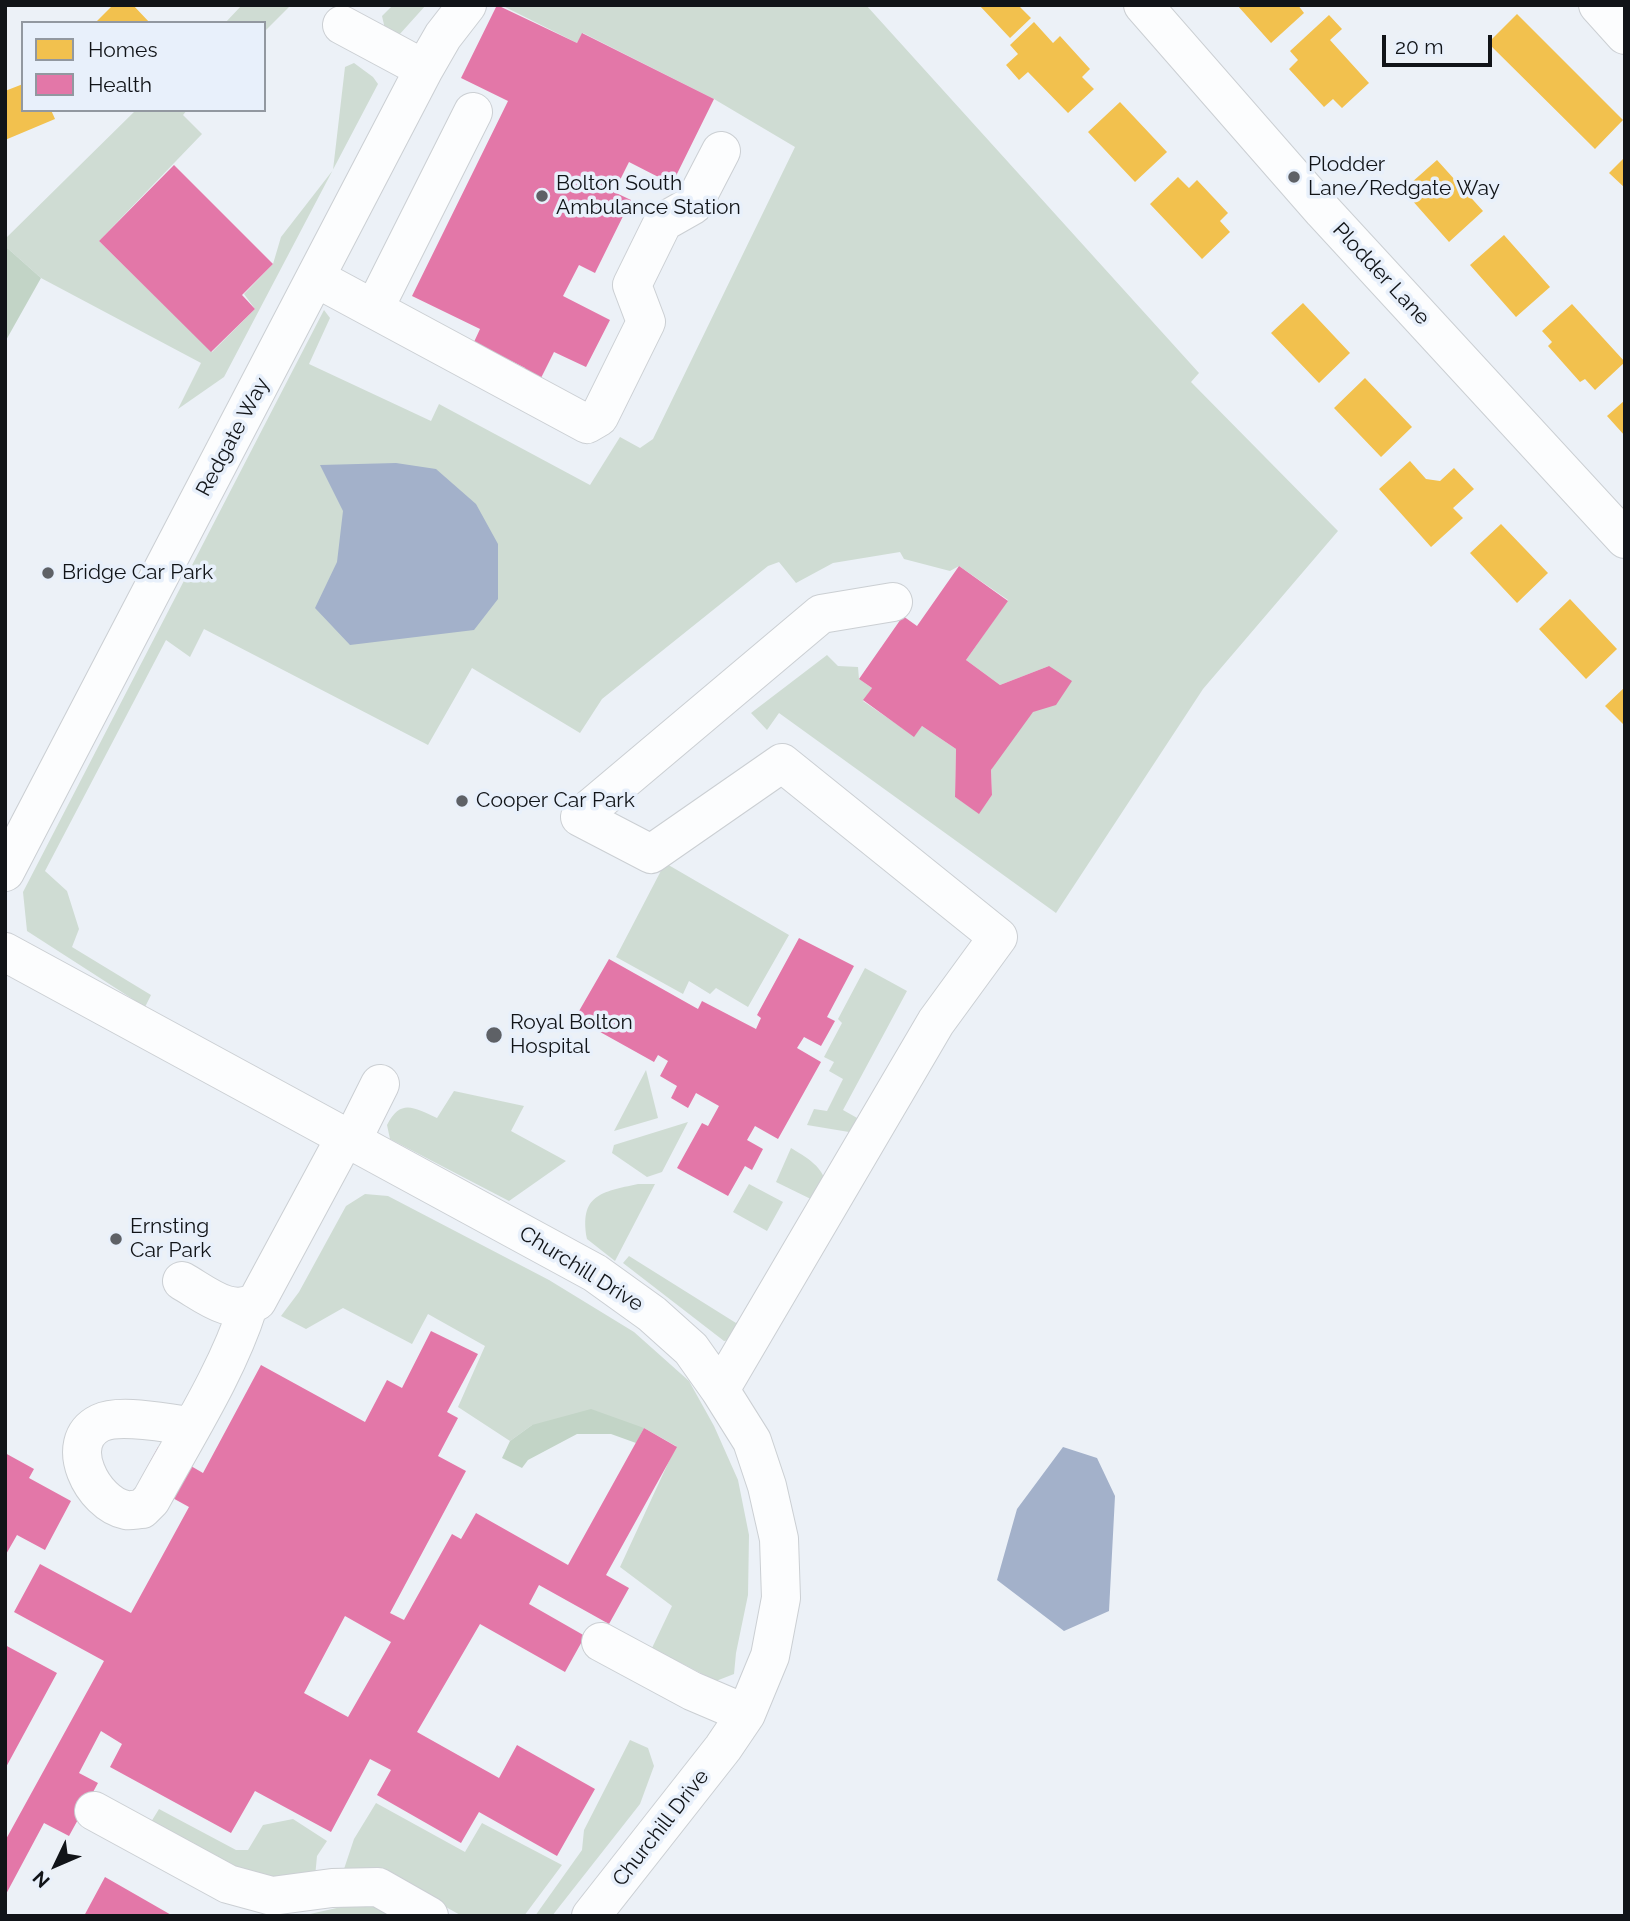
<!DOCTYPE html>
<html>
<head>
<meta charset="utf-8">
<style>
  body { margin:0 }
  #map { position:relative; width:1630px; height:1921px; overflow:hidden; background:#ecf1f7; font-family:Raleway,sans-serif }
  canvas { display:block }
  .frame { position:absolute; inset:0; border:7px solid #111418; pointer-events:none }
  .legend { position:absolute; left:21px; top:21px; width:245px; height:91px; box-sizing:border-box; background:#e8f0fb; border:2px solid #9298a0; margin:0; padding:9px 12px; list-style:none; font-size:21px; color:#111418 }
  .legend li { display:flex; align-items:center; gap:14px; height:35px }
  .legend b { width:35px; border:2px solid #9298a0 }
  .north { position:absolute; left:21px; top:1830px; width:70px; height:70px; -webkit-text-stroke:5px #e8f0fb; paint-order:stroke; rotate:226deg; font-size:19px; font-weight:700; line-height:28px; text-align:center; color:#111418 }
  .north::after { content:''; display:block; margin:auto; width:24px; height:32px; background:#111418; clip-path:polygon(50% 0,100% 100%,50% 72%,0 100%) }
  .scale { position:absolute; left:1382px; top:35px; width:110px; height:32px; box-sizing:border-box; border:4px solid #111418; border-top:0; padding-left:9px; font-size:21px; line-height:24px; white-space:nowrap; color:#111418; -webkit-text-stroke:5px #e8f0fb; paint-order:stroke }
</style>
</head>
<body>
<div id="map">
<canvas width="1630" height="1921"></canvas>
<div class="frame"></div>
<ul class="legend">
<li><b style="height:19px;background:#f2c14e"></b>Homes</li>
<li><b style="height:19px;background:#e377a8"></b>Health</li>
</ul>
<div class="north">N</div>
<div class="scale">20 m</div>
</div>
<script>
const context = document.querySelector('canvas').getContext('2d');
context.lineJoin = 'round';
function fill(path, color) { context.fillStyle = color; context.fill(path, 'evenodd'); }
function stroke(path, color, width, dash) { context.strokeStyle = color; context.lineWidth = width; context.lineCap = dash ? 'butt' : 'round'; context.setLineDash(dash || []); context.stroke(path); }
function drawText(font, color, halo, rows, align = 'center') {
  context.font = font + ' Raleway,sans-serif'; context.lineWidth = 7; context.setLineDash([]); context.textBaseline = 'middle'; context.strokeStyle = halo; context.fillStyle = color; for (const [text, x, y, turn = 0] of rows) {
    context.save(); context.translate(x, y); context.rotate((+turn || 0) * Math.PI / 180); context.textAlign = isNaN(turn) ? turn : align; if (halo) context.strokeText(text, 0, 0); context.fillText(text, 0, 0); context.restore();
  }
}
fill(new Path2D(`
  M 242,5 L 291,5 L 264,32 L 264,23 L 225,23 Z
  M 393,5 L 426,5 L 399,35 L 385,29 L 382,16 Z
  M 501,5 L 866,5 L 1199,373 L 1191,382 L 1338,531 L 1203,689 L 1056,913 L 779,713 L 767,730 L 751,713 L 827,655 L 838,666 L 858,667 L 859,679 L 872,688 L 863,701 L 914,736 L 922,726 L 956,749 L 955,797 L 979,813 L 992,795 L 991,770 L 1049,666 L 1000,685 L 966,660 L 1008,600 L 959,566 L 950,571 L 904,559 L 900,552 L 833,563 L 796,583 L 779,562 L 768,566 L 602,699 L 580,733 L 472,668 L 428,745 L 204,629 L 190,657 L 166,640 L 45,871 L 67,891 L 79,929 L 72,947 L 151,995 L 145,1007 L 27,931 L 23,892 L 324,310 L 330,318 L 309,364 L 431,421 L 439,404 L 590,485 L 620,437 L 640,448 L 653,439 L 795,147 L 714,99 L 583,33 L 577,43 Z
  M 354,63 L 373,77 L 378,84 L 224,377 L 178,409 L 201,363 L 41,278 L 5,246 L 5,239 L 136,110 L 187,110 L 183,115 L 202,134 L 99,241 L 212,352 L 255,309 L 244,294 L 273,264 L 281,237 L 333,170 L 345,67 Z
  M 665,863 L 789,935 L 748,1007 L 716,988 L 710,994 L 689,981 L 683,994 L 616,957 Z
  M 865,968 L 907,991 L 843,1110 L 866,1123 L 861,1134 L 807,1125 L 814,1109 L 827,1111 L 843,1079 L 829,1071 L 834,1062 L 824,1057 L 842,1023 L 838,1019 Z
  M 646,1070 L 658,1118 L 614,1131 Z
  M 454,1091 L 524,1106 L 511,1131 L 566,1161 L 509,1201 L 390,1139 L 387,1125 C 401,1098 414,1108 437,1118 Z
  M 688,1122 L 662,1172 L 647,1177 L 612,1153 L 614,1145 Z
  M 791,1148 C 804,1156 827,1168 825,1187 C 825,1192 821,1199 819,1203 L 776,1182 Z
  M 638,1184 L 655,1184 L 615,1261 L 587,1239 C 579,1195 601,1192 638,1184 Z
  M 749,1184 L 783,1202 L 767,1231 L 733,1212 Z
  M 365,1194 L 388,1196 L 549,1280 L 634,1332 L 689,1381 L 714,1426 L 738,1480 L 749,1535 L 748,1595 L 736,1653 L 734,1674 L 716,1681 L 652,1648 L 672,1606 L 620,1567 L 676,1446 L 644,1428 L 532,1425 L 510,1441 L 458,1407 L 485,1346 L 428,1314 L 412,1344 L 343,1308 L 306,1329 L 281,1316 L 299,1292 L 346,1206 Z
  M 629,1256 L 736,1323 L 750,1307 L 737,1339 L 724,1341 L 623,1263 Z
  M 630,1740 L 648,1748 L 654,1766 L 640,1804 L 552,1916 L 535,1916 L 582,1850 L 584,1830 Z
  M 376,1803 L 465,1852 L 482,1823 L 562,1865 L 524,1916 L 462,1916 L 381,1871 L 344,1869 L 354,1839 Z
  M 159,1809 L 236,1850 L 248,1850 L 263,1825 L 293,1819 L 327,1841 L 317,1856 L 315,1877 L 268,1883 L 151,1822 Z
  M 350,1905 L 379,1906 L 396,1916 L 301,1916 Z`), '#cfdcd3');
fill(new Path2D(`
  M 5,246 L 41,278 L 5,342 Z
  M 591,1409 L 644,1428 L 636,1443 L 611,1434 L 577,1434 L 528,1460 L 522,1468 L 502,1458 L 510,1441 L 532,1425 Z`), '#c2d4c6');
fill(new Path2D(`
  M 396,463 L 436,469 L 476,504 L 498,544 L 498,599 L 474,630 L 350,645 L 315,608 L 337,562 L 343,511 L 320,465 Z
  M 1063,1447 L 1097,1458 L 1115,1496 L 1109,1611 L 1064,1631 L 997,1580 L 1017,1509 Z`), '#a3b1ca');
fill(new Path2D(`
  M 113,5 L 133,5 L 150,23 L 95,23 Z
  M 979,5 L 1022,5 L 1020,7 L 1031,18 L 1010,38 Z
  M 1237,5 L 1298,5 L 1304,13 L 1271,43 Z
  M 1517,14 L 1623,120 L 1595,149 L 1488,43 Z
  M 1329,15 L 1342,29 L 1330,40 L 1369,83 L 1342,108 L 1333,99 L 1324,107 L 1289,69 L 1298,60 L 1290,51 Z
  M 1034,22 L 1053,43 L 1060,36 L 1090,69 L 1082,77 L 1094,89 L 1068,113 L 1028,72 L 1019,80 L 1006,65 L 1018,54 L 1010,45 Z
  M 23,84 L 23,110 L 51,110 L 55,119 L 5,140 L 5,91 Z
  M 1120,102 L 1167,152 L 1135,182 L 1088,132 Z
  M 1625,157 L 1625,188 L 1609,173 Z
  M 1437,160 L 1483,211 L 1449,242 L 1403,190 Z
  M 1178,177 L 1189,188 L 1197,180 L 1228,213 L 1220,221 L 1230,232 L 1202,259 L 1150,204 Z
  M 1504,235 L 1550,287 L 1516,317 L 1470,265 Z
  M 1303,303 L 1350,353 L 1319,383 L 1271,333 Z
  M 1572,304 L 1625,362 L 1595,390 L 1585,379 L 1580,382 L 1548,346 L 1552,342 L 1542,331 Z
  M 1365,378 L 1412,427 L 1381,457 L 1334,408 Z
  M 1625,400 L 1625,436 L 1607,416 Z
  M 1410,461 L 1426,479 L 1440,481 L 1454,468 L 1474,489 L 1453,508 L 1463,518 L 1431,547 L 1379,489 Z
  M 1501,524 L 1548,573 L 1517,603 L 1470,553 Z
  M 1570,599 L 1617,649 L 1586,679 L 1539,629 Z
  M 1625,687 L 1625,726 L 1605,706 Z`), '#f2c14e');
fill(new Path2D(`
  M 497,5 L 577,43 L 582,33 L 714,99 L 672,184 L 629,162 L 614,192 L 631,200 L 595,273 L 579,265 L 563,296 L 610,320 L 586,367 L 554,352 L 540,380 L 523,371 L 525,368 L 474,342 L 480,329 L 412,296 L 508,101 L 461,78 Z
  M 174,165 L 273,264 L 242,295 L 255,309 L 211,352 L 99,241 Z
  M 959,566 L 1008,601 L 966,660 L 1000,685 L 1049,666 L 1072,681 L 1056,705 L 1033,712 L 991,770 L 992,795 L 979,814 L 955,797 L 956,749 L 922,726 L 914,737 L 863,700 L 872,688 L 859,679 L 903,616 L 917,626 Z
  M 799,938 L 854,966 L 827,1017 L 835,1021 L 821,1046 L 804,1037 L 797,1048 L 821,1062 L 778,1139 L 755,1126 L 747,1140 L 763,1149 L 752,1170 L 745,1166 L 728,1196 L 677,1168 L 702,1123 L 708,1126 L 719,1106 L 696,1093 L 688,1108 L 671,1098 L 677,1086 L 660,1076 L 668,1061 L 658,1055 L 654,1062 L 575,1018 L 609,959 L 698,1009 L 702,1001 L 756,1029 L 761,1018 L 757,1015 Z
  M 431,1331 L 478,1354 L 447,1412 L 458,1418 L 438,1456 L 466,1471 L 390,1613 L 404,1620 L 452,1534 L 461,1539 L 476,1513 L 568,1565 L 644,1428 L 677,1447 L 606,1575 L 629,1588 L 609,1624 L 539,1585 L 529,1604 L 585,1636 L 565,1672 L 480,1624 L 417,1732 L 499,1778 L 517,1745 L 595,1789 L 557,1856 L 479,1812 L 461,1843 L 377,1795 L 391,1770 L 370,1759 L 331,1832 L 255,1791 L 231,1833 L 110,1767 L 122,1744 L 101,1731 L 79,1773 L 98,1783 L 69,1836 L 44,1823 L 5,1896 L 5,1841 L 104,1661 L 14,1612 L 40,1564 L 131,1613 L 189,1507 L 140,1480 L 158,1447 L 203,1473 L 261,1365 L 365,1422 L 387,1380 L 402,1388 ZM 345,1616 L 391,1642 L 348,1717 L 304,1693 Z
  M 5,1453 L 34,1469 L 29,1478 L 71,1501 L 45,1550 L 17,1535 L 5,1556 Z
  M 5,1645 L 57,1673 L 5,1769 Z
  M 105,1877 L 173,1916 L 84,1916 Z`), '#e377a8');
const minor = new Path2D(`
  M 1598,5 L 1625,35
  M 342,25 L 424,69
  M 316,278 L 587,424 L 599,417 L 646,322 L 632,285 L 663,222 L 693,205 L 721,151
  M 374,309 L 473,112
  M 5,872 L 424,69 L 443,36 L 467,5
  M 5,952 L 595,1273 L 652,1314 L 691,1349 L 720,1390 L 752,1441 L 767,1486 L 779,1539 L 781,1598 L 770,1656 L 746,1714 L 723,1748 L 591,1916
  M 352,1140 L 380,1084
  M 182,1281 C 205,1294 232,1318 257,1301 L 346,1136
  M 720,1390 L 936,1022 L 998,937 L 782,763 L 651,854 L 580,817 L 821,614 L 893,602
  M 191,1426 C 168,1424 121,1413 100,1423 C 61,1442 93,1504 126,1510 C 131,1511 137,1509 142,1509 L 151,1500 C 184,1439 227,1373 248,1307
  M 601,1642 L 692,1691 L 746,1714
  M 94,1811 L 228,1884 L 272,1896 L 332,1888 L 378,1887 L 429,1916`);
const major = new Path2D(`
  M 1143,5 L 1323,211 L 1625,539`);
stroke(minor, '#cbcfd3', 40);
stroke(major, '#cbcfd3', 40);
stroke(minor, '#fcfdfe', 38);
stroke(major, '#fcfdfe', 38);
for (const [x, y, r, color] of [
  [1294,177,7,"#5e6166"],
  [542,196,7,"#5e6166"],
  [48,573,7,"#5e6166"],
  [462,801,7,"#5e6166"],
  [494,1035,9,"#5e6166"],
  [116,1239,7,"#5e6166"]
]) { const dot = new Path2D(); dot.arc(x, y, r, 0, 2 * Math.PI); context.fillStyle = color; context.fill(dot); stroke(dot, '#e8f0fb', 2.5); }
drawText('21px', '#111418', '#e8f0fb', [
  ["Plodder",1308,165],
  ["Lane/Redgate Way",1308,189],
  ["Bolton South",556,184],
  ["Ambulance Station",556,208],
  ["Bridge Car Park",62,573],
  ["Cooper Car Park",476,801],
  ["Royal Bolton",510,1023],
  ["Hospital",510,1047],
  ["Ernsting",130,1227],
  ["Car Park",130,1251]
], 'left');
drawText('21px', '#111418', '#e8f0fb', [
  ["Plodder Lane",1381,274,47],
  ["Redgate Way",233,437,-62],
  ["Churchill Drive",581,1269,32],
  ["Churchill Drive",661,1828,-52]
]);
</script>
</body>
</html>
